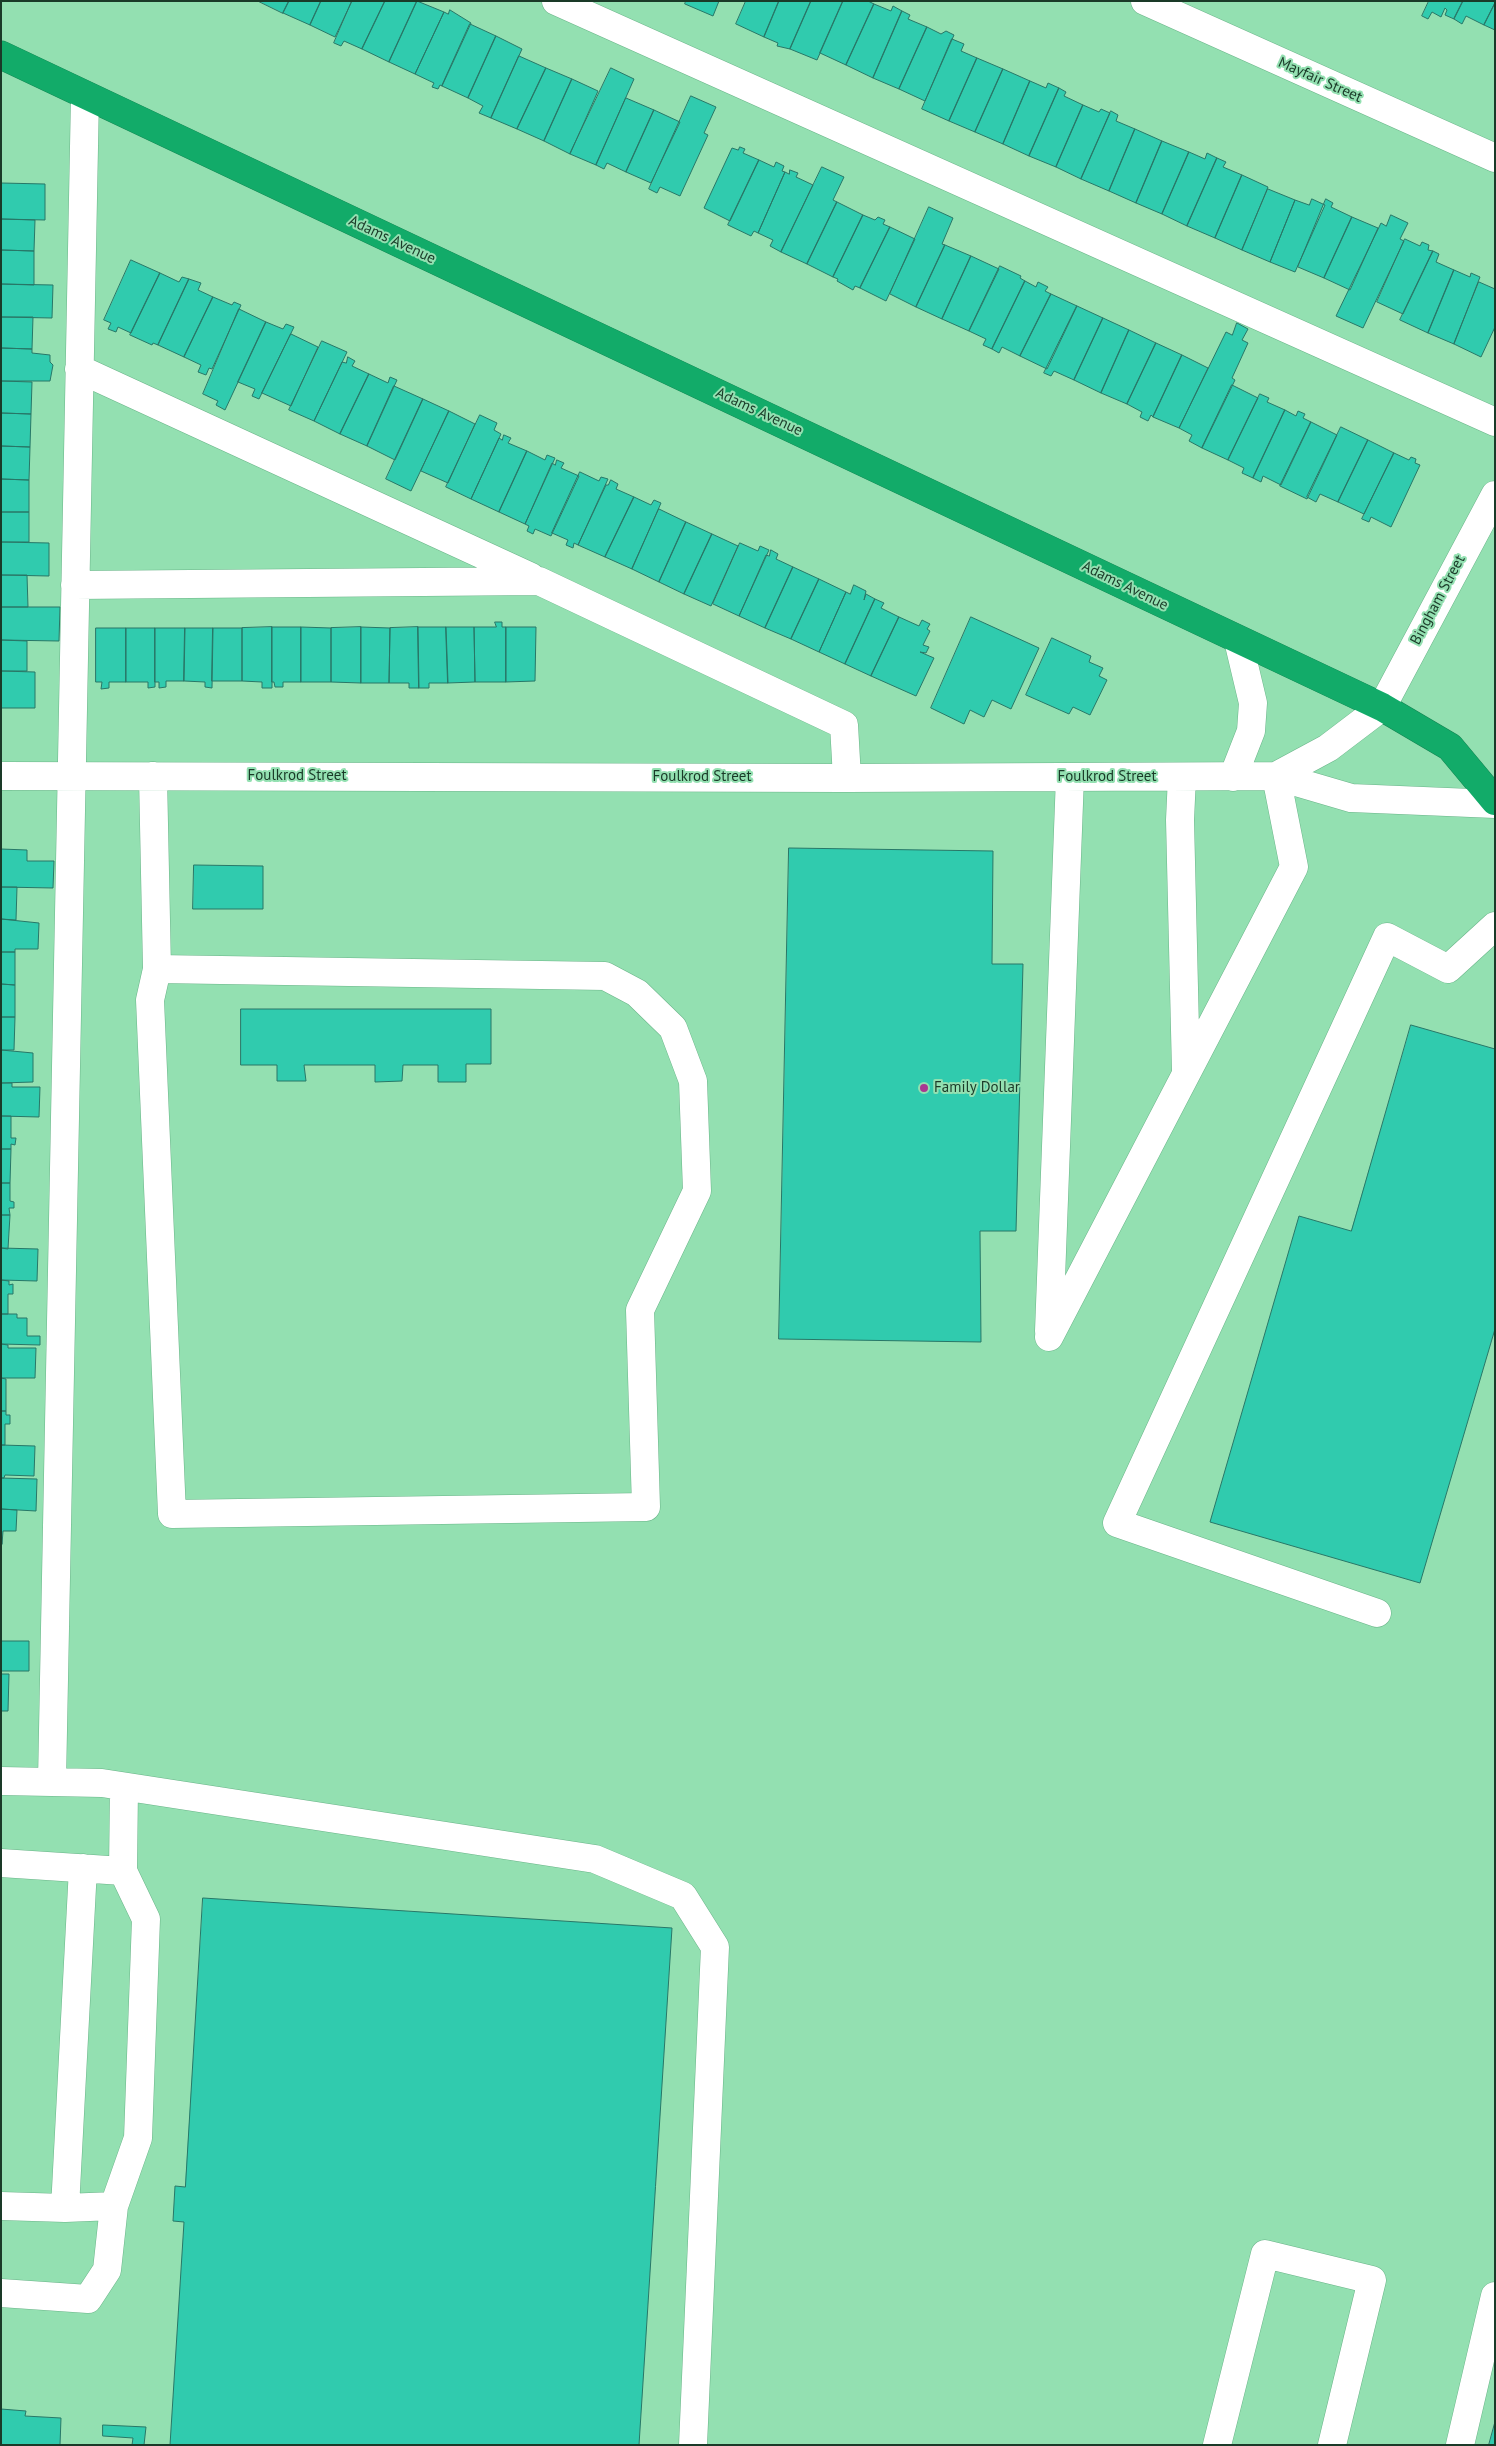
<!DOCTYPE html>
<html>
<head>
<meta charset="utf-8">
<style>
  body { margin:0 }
  #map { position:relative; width:1496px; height:2446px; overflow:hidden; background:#93e0b1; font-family:"PT Sans",sans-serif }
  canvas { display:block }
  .frame { position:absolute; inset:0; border:2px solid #1a3a28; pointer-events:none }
</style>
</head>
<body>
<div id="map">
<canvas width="1496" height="2446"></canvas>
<div class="frame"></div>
</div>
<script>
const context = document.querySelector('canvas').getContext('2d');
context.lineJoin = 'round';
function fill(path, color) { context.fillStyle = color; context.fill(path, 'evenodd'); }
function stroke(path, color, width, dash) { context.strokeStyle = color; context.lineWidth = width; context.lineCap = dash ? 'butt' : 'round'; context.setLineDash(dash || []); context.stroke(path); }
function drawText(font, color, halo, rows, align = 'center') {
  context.font = font + ' "PT Sans",sans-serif'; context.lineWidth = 4; context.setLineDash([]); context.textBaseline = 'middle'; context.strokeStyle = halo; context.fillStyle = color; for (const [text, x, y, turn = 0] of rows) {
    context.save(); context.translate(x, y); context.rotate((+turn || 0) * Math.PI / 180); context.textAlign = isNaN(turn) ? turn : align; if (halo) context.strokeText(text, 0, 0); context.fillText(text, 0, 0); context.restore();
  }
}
const building = new Path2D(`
  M 258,1 L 289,1 L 283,13 Z
  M 289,1 L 321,1 L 310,25 L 283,13 Z
  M 321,1 L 352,1 L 335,37 L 310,25 Z
  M 352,1 L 385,1 L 362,49 L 344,41 L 341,46 L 334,43 Z
  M 385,1 L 417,1 L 389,62 L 362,49 Z
  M 417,1 L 444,12 L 415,74 L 389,62 Z
  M 686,1 L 719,1 L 713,16 L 685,4 Z
  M 746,1 L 779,1 L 764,37 L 736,24 Z
  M 779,1 L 811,1 L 790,49 L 777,46 L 778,43 L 764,37 Z
  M 811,1 L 843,1 L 817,60 L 790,49 Z
  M 843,1 L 868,1 L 874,4 L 846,65 L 820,53 Z
  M 1429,1 L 1463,1 L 1454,19 L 1445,15 L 1447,10 L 1445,8 L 1441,17 L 1432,12 L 1428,19 L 1422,16 Z
  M 1463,1 L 1495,1 L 1495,3 L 1484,25 L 1466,16 L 1462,24 L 1454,19 Z
  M 1495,3 L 1495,30 L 1484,25 Z
  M 874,4 L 891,11 L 893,6 L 902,11 L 873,78 L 846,65 Z
  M 450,10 L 471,23 L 442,86 L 440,85 L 438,89 L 432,87 L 434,83 L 415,74 L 444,12 L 448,14 Z
  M 902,11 L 910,15 L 908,19 L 927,27 L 899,89 L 873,78 Z
  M 470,24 L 496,36 L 468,98 L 442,86 Z
  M 927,27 L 941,34 L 946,31 L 954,35 L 925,101 L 899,89 Z
  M 496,36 L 522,49 L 491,118 L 479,113 L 483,106 L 468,98 Z
  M 952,39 L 964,44 L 961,51 L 977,58 L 949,121 L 922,109 Z
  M 519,56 L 546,68 L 517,129 L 491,118 Z
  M 977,58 L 1003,69 L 975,132 L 949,121 Z
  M 546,68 L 572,79 L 544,141 L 517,129 Z
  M 611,68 L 634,79 L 596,165 L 570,154 Z
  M 1003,69 L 1030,81 L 1003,144 L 975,132 Z
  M 572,79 L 598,91 L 570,154 L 544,141 Z
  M 1030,81 L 1046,88 L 1048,83 L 1059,88 L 1029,156 L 1003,144 Z
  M 1059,88 L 1066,92 L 1064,96 L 1083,105 L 1056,167 L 1029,156 Z
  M 691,96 L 716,107 L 704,133 L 708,135 L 680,196 L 660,187 L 657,193 L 649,189 Z
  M 626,98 L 654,110 L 626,172 L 607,163 L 604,169 L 596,165 Z
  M 1083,105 L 1099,112 L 1101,109 L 1110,113 L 1081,179 L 1056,167 Z
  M 654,110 L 680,122 L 651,183 L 626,172 Z
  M 1111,111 L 1118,115 L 1116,121 L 1135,129 L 1109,191 L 1081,179 Z
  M 1135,129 L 1162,141 L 1136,203 L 1109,191 Z
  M 1162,141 L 1189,152 L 1162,214 L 1136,203 Z
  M 740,147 L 745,149 L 743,153 L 759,160 L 730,221 L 704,208 L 732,148 L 738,150 Z
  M 1189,152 L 1205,159 L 1207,153 L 1217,158 L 1187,226 L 1162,214 Z
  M 1217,158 L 1226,162 L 1223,167 L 1242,175 L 1215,238 L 1187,226 Z
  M 759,160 L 774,167 L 776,162 L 784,166 L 782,171 L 785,172 L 758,233 L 754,231 L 751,236 L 728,225 Z
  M 822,167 L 844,177 L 833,200 L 837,202 L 807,264 L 781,252 Z
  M 790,170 L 798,173 L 796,177 L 813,185 L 781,252 L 770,246 L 773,240 L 758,233 L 785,172 L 789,174 Z
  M 1242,175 L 1268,187 L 1242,250 L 1215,238 Z
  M 1,183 L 45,184 L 45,220 L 1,219 Z
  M 1268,189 L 1295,200 L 1270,262 L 1242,250 Z
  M 1312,199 L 1325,205 L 1295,272 L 1270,262 L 1295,200 L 1309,205 Z
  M 1326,199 L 1333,203 L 1331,207 L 1352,217 L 1324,278 L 1298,267 Z
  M 837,202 L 863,215 L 833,277 L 807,264 Z
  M 929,207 L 953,218 L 942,244 L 945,245 L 916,307 L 890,294 Z
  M 863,215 L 875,220 L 878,217 L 885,220 L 883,224 L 890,227 L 860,288 L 855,286 L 853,290 L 837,281 L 838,279 L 833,277 Z
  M 1391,215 L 1408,223 L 1400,239 L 1404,241 L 1363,328 L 1336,316 L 1381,223 L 1386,226 Z
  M 1352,217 L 1378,228 L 1350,290 L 1324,278 Z
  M 1,219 L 35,220 L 34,251 L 1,250 Z
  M 890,227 L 915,239 L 886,301 L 860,288 Z
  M 1405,239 L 1420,246 L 1422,242 L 1429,245 L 1428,250 L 1433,251 L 1403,314 L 1377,302 Z
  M 945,245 L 971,256 L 942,319 L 916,307 Z
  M 1,250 L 34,251 L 34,285 L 1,284 Z
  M 1433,251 L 1439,254 L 1436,262 L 1454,270 L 1428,333 L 1400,320 Z
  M 971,256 L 999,269 L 969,331 L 942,319 Z
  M 131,260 L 160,273 L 131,333 L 118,327 L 116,332 L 108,329 L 111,323 L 104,320 Z
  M 1000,266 L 1021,276 L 1020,278 L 1025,281 L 992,349 L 983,345 L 986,339 L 969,331 Z
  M 1454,270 L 1470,277 L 1471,273 L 1480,277 L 1454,344 L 1428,333 Z
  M 160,273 L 179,282 L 182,277 L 189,279 L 158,345 L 153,343 L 152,345 L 130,335 Z
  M 189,279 L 201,283 L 198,290 L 213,297 L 184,357 L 158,345 Z
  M 1025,281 L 1036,287 L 1038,282 L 1048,287 L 1045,291 L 1051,294 L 1020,356 L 1002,347 L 999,353 L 992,349 Z
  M 1479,282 L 1495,289 L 1495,327 L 1481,357 L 1454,344 Z
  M 1,284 L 53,285 L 52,318 L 1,317 Z
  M 1051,294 L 1077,306 L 1047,369 L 1020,356 Z
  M 213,297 L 232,305 L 234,302 L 241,305 L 212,369 L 209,368 L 206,375 L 198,372 L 201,365 L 184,357 Z
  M 1077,306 L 1103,318 L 1074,380 L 1054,371 L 1051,376 L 1044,373 Z
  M 239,309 L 266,322 L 225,410 L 216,405 L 218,401 L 203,394 Z
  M 1,317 L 33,317 L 32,349 L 1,348 Z
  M 1103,318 L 1129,330 L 1101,393 L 1074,380 Z
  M 266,322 L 283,329 L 286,324 L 294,327 L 259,399 L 252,396 L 255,389 L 238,382 Z
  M 1237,323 L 1248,329 L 1242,340 L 1248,343 L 1232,378 L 1235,380 L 1202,448 L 1189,441 L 1192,435 L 1179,428 L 1226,332 L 1232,335 Z
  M 1129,330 L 1156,343 L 1127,404 L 1101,393 Z
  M 291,334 L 318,347 L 291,406 L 262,393 Z
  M 322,341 L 347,352 L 314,421 L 289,410 Z
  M 1156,343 L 1182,355 L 1153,417 L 1151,415 L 1148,421 L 1140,417 L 1142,412 L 1127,404 Z
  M 1,348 L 32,349 L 32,353 L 50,355 L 50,362 L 53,365 L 50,381 L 1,381 Z
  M 1182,355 L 1208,368 L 1179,428 L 1153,417 Z
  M 348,357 L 355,361 L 352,366 L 369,374 L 340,434 L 314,421 L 342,362 L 346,363 Z
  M 369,374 L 388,383 L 390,377 L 397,380 L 367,446 L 340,434 Z
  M 1,381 L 32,382 L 31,414 L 1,413 Z
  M 1232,385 L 1258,398 L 1228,460 L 1202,448 Z
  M 394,386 L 423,399 L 395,460 L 367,446 Z
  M 1260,394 L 1269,398 L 1267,402 L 1285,410 L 1253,478 L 1242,473 L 1244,468 L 1228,460 Z
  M 423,399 L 449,411 L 411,491 L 386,479 Z
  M 1285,410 L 1296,416 L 1298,411 L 1305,414 L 1303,418 L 1311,422 L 1281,485 L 1263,476 L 1261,482 L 1253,478 Z
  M 449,411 L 475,424 L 448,483 L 421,471 Z
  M 1,413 L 31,414 L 30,447 L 1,446 Z
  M 480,415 L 497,423 L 494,430 L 501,434 L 471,499 L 446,487 Z
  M 1311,422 L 1337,435 L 1307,499 L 1280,486 Z
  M 1341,427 L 1368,440 L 1338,502 L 1320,494 L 1316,502 L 1307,497 Z
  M 504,435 L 511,438 L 508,443 L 527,451 L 499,512 L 471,499 L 499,438 L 502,440 Z
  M 1368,440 L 1394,453 L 1364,514 L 1338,502 Z
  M 1,446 L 30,447 L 29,480 L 1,479 Z
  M 527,451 L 545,460 L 547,455 L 555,458 L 525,524 L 499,512 Z
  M 1394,453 L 1409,460 L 1411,457 L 1416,459 L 1415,463 L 1420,465 L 1391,527 L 1371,517 L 1369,522 L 1362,519 Z
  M 557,460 L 564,463 L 561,468 L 579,476 L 551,536 L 535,529 L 533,534 L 527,531 L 529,526 L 525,524 L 552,463 L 555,465 Z
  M 580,472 L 599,481 L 601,477 L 608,479 L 578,545 L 574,543 L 573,548 L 566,545 L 568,540 L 552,533 Z
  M 1,479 L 29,480 L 29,512 L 1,512 Z
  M 611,480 L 618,484 L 616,489 L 634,497 L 605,557 L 578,545 L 606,485 L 608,485 Z
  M 634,497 L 651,505 L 654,500 L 661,503 L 632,569 L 605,557 Z
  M 659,509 L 686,522 L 659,582 L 632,569 Z
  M 1,512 L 29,512 L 29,542 L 1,542 Z
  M 686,522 L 712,534 L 684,594 L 659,582 Z
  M 712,534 L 738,546 L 711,606 L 684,594 Z
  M 1,542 L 49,543 L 49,576 L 1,575 Z
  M 740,543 L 758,551 L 760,546 L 769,550 L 739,616 L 713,604 Z
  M 771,550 L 778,554 L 776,559 L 793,567 L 765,628 L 739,616 L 766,555 L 769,556 Z
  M 793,567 L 819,579 L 791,639 L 765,628 Z
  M 1,575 L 27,575 L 28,607 L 1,607 Z
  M 819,579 L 846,592 L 819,652 L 791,639 Z
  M 854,585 L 866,591 L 864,600 L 866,594 L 875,599 L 845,664 L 819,652 L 846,592 L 850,594 Z
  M 875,599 L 884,603 L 881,608 L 899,617 L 871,676 L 845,664 Z
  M 1,607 L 60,607 L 59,641 L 1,640 Z
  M 899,617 L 919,626 L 922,620 L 930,624 L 927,629 L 930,631 L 923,645 L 929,647 L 926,653 L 920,652 L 934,658 L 916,696 L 871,676 Z
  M 971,617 L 1039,648 L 1011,709 L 992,700 L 984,717 L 970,710 L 964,724 L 931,708 Z
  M 495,622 L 502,622 L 502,627 L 506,627 L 506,682 L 475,682 L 474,627 L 496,627 Z
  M 272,627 L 301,627 L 301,682 L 283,682 L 283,687 L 275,687 L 274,682 L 272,682 Z
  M 272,627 L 272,688 L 262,688 L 262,682 L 242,681 L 242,628 Z
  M 301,627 L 331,628 L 331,682 L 301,682 Z
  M 361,627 L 390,628 L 389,683 L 361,683 Z
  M 361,627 L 361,683 L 331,682 L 331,628 Z
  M 418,627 L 419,688 L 409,688 L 409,683 L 389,683 L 390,628 Z
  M 418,627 L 446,627 L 448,683 L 429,683 L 429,688 L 419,688 Z
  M 446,627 L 474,627 L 475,682 L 448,683 Z
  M 506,627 L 536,627 L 535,681 L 506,682 Z
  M 96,628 L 126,628 L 126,682 L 109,682 L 109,688 L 101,689 L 102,682 L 96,682 Z
  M 126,628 L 155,628 L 155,687 L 148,688 L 148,682 L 126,682 Z
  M 155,628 L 185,628 L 184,681 L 166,681 L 166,687 L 159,688 L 159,682 L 155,682 Z
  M 185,628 L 213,628 L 212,688 L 205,687 L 205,682 L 184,681 Z
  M 213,628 L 242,628 L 242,681 L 212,681 Z
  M 1052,638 L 1091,656 L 1089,662 L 1103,668 L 1099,676 L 1107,680 L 1090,715 L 1073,707 L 1069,714 L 1026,695 Z
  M 1,640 L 27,641 L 27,671 L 1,671 Z
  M 1,671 L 35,672 L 35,708 L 1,708 Z
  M 789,848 L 993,851 L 992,964 L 1023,964 L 1016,1231 L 980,1231 L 981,1342 L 779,1339 Z
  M 1,849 L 27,850 L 27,861 L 54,861 L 53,888 L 1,887 Z
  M 194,865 L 263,866 L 263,909 L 193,909 Z
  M 1,887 L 17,887 L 16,920 L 1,919 Z
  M 1,919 L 39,923 L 38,949 L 15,949 L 15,952 L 1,952 Z
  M 1,952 L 15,952 L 15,985 L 1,984 Z
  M 1,984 L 15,985 L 15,1017 L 1,1017 Z
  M 241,1009 L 491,1009 L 491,1064 L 466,1064 L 466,1082 L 438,1082 L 438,1065 L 403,1065 L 402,1081 L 375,1082 L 375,1065 L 304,1065 L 306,1081 L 277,1081 L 277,1065 L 241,1065 Z
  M 1,1017 L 15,1017 L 14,1050 L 1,1050 Z
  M 1411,1025 L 1495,1049 L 1495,1329 L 1420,1583 L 1210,1522 L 1299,1216 L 1351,1231 Z
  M 1,1050 L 33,1053 L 33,1082 L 1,1083 Z
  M 1,1083 L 12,1083 L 12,1087 L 40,1087 L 39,1117 L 1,1116 Z
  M 1,1116 L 11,1116 L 11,1138 L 16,1138 L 15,1145 L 11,1144 L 11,1149 L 1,1149 Z
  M 1,1149 L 11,1149 L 10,1183 L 1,1183 Z
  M 1,1183 L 10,1183 L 10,1201 L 14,1202 L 14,1208 L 9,1208 L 10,1215 L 1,1215 Z
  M 1,1215 L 10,1215 L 8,1249 L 1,1248 Z
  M 1,1248 L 38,1249 L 37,1281 L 1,1280 Z
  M 1,1280 L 9,1281 L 9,1285 L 13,1284 L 13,1294 L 8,1294 L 8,1314 L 1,1314 Z
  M 1,1314 L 17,1314 L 17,1318 L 27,1318 L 27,1336 L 40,1336 L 40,1345 L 1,1344 Z
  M 1,1344 L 8,1345 L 8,1348 L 36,1348 L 35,1378 L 1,1378 Z
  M 1,1378 L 6,1379 L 6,1411 L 1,1411 Z
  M 1,1411 L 6,1411 L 6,1415 L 10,1415 L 10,1424 L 5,1424 L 5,1445 L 1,1445 Z
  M 1,1445 L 35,1446 L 34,1476 L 5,1475 L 4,1478 L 1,1478 Z
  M 1,1478 L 37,1479 L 36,1511 L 1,1509 Z
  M 1,1509 L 17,1510 L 16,1531 L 3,1531 L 2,1544 Z
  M 1,1641 L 29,1641 L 29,1671 L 1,1671 Z
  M 1,1674 L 9,1674 L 8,1711 L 1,1711 Z
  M 203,1898 L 672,1928 L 639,2445 L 170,2445 L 184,2222 L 173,2221 L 175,2186 L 185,2187 Z
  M 1,2409 L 26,2411 L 25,2416 L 61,2418 L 60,2445 L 1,2445 Z
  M 1495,2422 L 1495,2445 L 1489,2445 Z
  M 103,2425 L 146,2427 L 144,2445 L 132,2445 L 133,2438 L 103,2436 Z`);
fill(building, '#30cbae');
stroke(building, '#287767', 1);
const minor = new Path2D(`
  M 556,1 L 1495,422
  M 1145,1 L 1495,158
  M 79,369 L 531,577
  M 75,585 L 539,581 L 844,725 L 847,778
  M 1,776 L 847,778 L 1276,776 L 1328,748 L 1382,707 L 1495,495
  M 153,776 L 157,969 L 605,976 L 637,993 L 673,1028 L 693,1081 L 697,1191 L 640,1310 L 646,1507 L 172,1514 L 150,1000 L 157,969
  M 1182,777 L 1180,820 L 1186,1072
  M 1233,777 L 1251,731 L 1253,703 L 1238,640
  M 1049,1331 L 1070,777
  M 1049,1337 L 1294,867 L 1276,776 L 1351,798 L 1495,804
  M 1377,1613 L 1117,1523 L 1387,937 L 1448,969 L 1495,926
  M 1,1781 L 102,1783 L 595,1859 L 683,1896 L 715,1947 L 693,2445
  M 52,1781 L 85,96
  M 1,1863 L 123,1871
  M 1,2206 L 65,2208 L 114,2206
  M 65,2208 L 83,1868
  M 1,2293 L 88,2299 L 107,2270 L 114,2206 L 138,2138 L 146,1919 L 123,1871 L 124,1788
  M 1217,2445 L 1265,2254 L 1372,2280 L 1332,2445
  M 1460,2445 L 1495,2296`);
const highway = new Path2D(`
  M 1,55 L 1382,707 L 1450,747 L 1495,801`);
stroke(minor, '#69b488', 29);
stroke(highway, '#158352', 29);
stroke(minor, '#fff', 28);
stroke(highway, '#12ab69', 28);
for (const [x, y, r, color] of [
  [924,1088,5,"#a93792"]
]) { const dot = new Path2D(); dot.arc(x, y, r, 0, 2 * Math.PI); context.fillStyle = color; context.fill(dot); stroke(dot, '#93e0b1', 2); }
drawText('15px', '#1a3a28', '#93e0b1', [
  ["Mayfair Street",1320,80,24],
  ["Adams Avenue",392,240,25],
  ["Adams Avenue",759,412,25],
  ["Adams Avenue",1125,586,26],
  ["Bingham Street",1438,600,-62],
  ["Foulkrod Street",297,776],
  ["Foulkrod Street",702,777],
  ["Foulkrod Street",1107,777]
]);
drawText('15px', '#1a3a28', '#93e0b1', [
  ["Family Dollar",934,1088]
], 'left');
</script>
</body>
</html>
